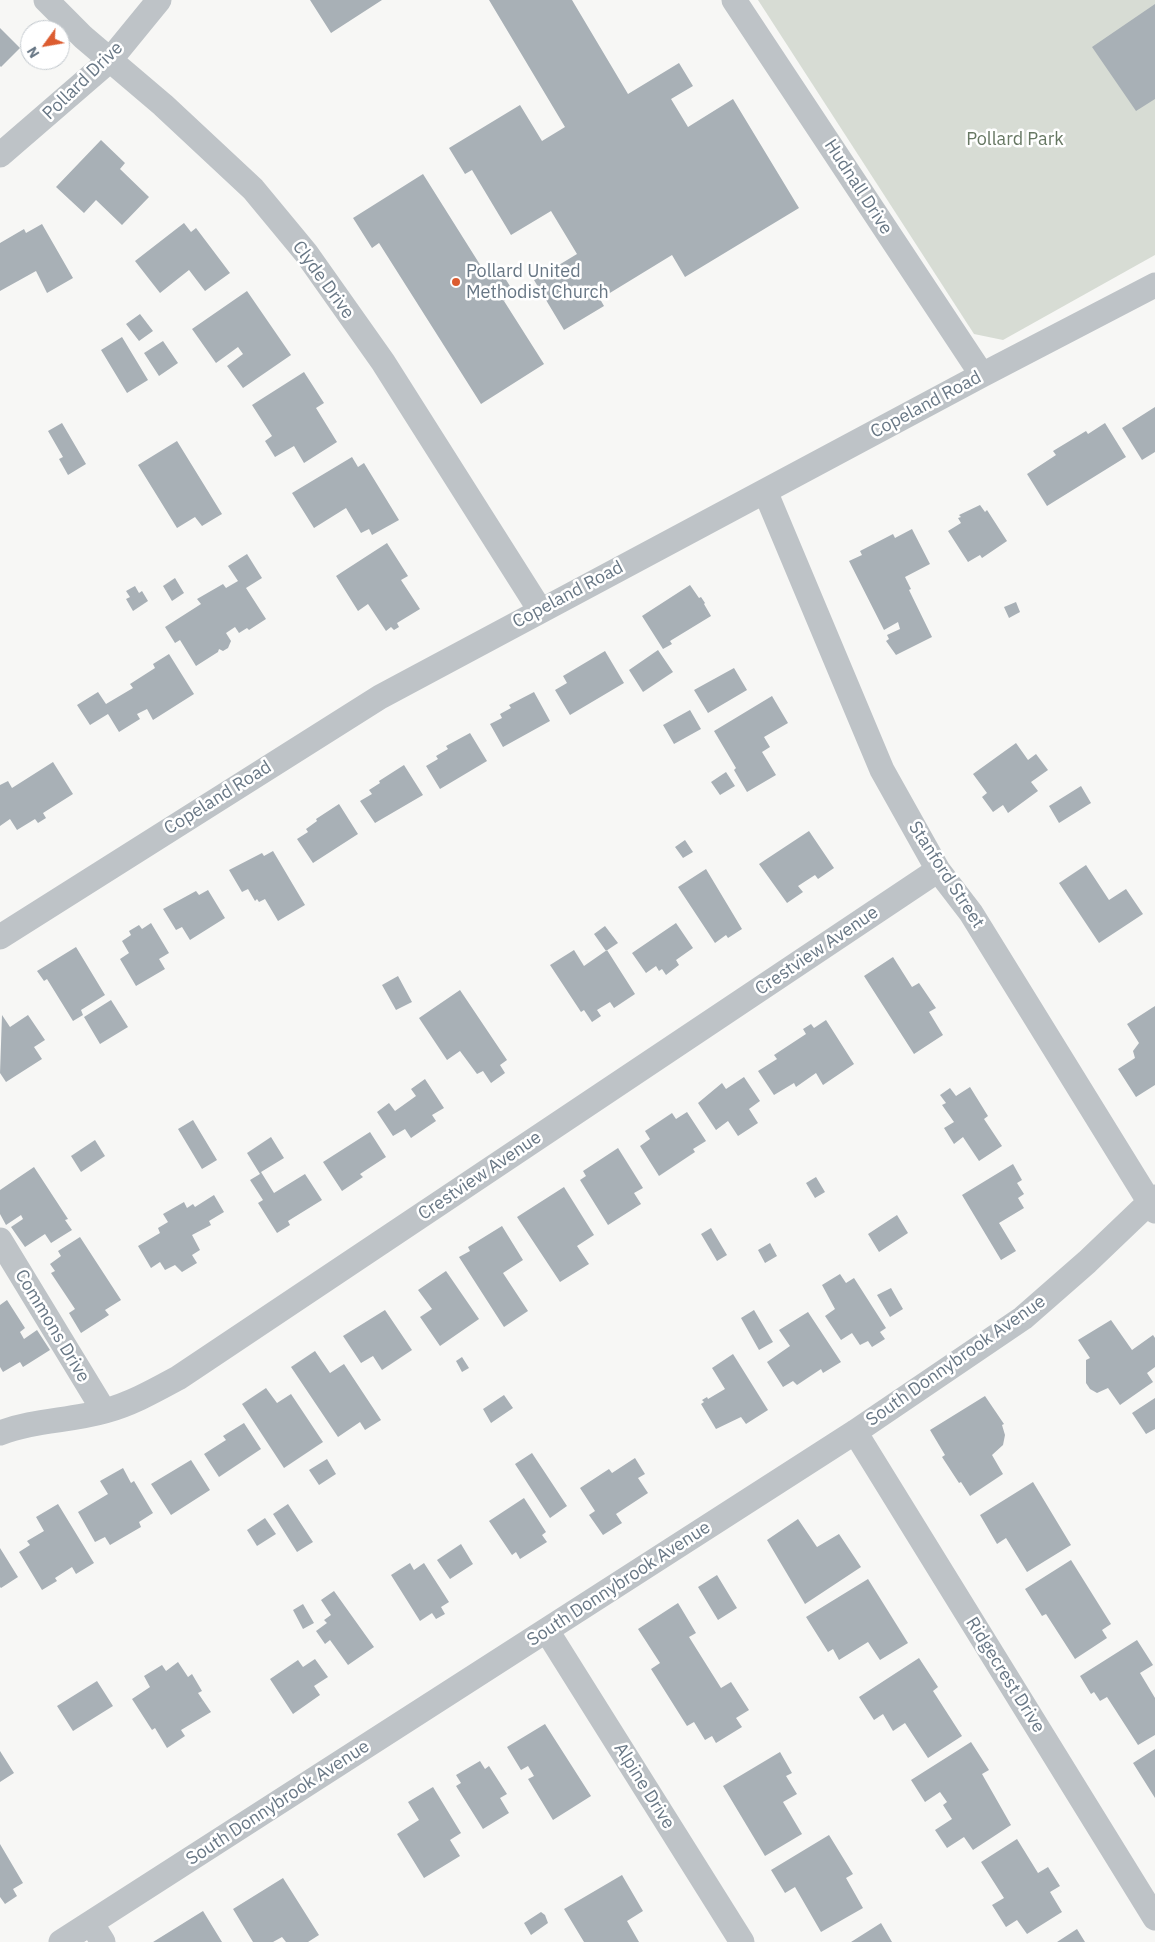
<!DOCTYPE html>
<html>
<head>
<meta charset="utf-8">
<style>
  body { margin:0 }
  #map { position:relative; width:1155px; height:1942px; overflow:hidden; background:#f7f7f5; font-family:"IBM Plex Sans",sans-serif }
  canvas { display:block }
  .north { position:absolute; left:20px; top:20px; width:50px; height:50px; box-sizing:border-box; background:#fff; border:1px solid #c3c9ce; border-radius:50%; rotate:238deg; font-size:14px; font-weight:700; line-height:20px; text-align:center; color:#687785 }
  .north::after { content:''; display:block; margin:auto; width:18px; height:22px; background:#dc5c30; clip-path:polygon(50% 0,100% 100%,50% 72%,0 100%) }
</style>
</head>
<body>
<div id="map">
<canvas width="1155" height="1942"></canvas>
<div class="north">N</div>
</div>
<script>
const context = document.querySelector('canvas').getContext('2d');
context.lineJoin = 'round';
function fill(path, color) { context.fillStyle = color; context.fill(path, 'evenodd'); }
function stroke(path, color, width, dash) { context.strokeStyle = color; context.lineWidth = width; context.lineCap = dash ? 'butt' : 'round'; context.setLineDash(dash || []); context.stroke(path); }
function drawText(font, color, halo, rows, align = 'center') {
  context.font = font + ' "IBM Plex Sans",sans-serif'; context.lineWidth = 5; context.setLineDash([]); context.textBaseline = 'middle'; context.strokeStyle = halo; context.fillStyle = color; for (const [text, x, y, turn = 0] of rows) {
    context.save(); context.translate(x, y); context.rotate((+turn || 0) * Math.PI / 180); context.textAlign = isNaN(turn) ? turn : align; if (halo) context.strokeText(text, 0, 0); context.fillText(text, 0, 0); context.restore();
  }
}
fill(new Path2D(`
  M 758,0 L 1155,0 L 1155,255 L 1003,340 L 974,334 Z`), '#d7dcd4');
fill(new Path2D(`
  M 310,0 L 382,0 L 331,33 Z
  M 489,0 L 572,0 L 628,94 L 679,63 L 693,86 L 671,99 L 688,127 L 733,99 L 799,208 L 685,277 L 672,255 L 600,299 L 604,306 L 564,330 L 534,280 L 577,254 L 551,211 L 511,235 L 472,170 L 465,174 L 449,148 L 520,105 L 542,141 L 565,127 Z
  M 1155,4 L 1155,99 L 1136,111 L 1092,47 Z
  M 0,28 L 20,48 L 1,67 L 0,66 Z
  M 101,140 L 125,163 L 120,169 L 149,197 L 122,225 L 96,200 L 84,213 L 56,187 Z
  M 423,174 L 484,271 L 496,264 L 515,294 L 504,301 L 544,364 L 481,404 L 379,243 L 372,248 L 353,218 Z
  M 184,223 L 191,232 L 196,228 L 230,273 L 205,291 L 189,270 L 160,293 L 135,261 Z
  M 42,224 L 73,278 L 47,293 L 36,271 L 0,291 L 0,243 L 24,229 L 26,233 Z
  M 247,291 L 291,355 L 243,388 L 227,366 L 243,354 L 238,347 L 216,363 L 192,329 Z
  M 140,314 L 153,331 L 139,341 L 126,324 Z
  M 122,337 L 148,380 L 127,393 L 101,350 Z
  M 163,341 L 178,363 L 159,376 L 144,353 Z
  M 304,372 L 324,403 L 316,408 L 337,442 L 304,463 L 294,446 L 275,457 L 265,441 L 272,436 L 252,405 Z
  M 1155,407 L 1155,452 L 1142,460 L 1122,428 Z
  M 62,423 L 86,464 L 68,475 L 59,459 L 63,457 L 48,431 Z
  M 1105,423 L 1126,457 L 1047,506 L 1027,474 L 1056,455 L 1053,451 L 1086,431 L 1088,434 Z
  M 177,441 L 222,514 L 202,526 L 195,517 L 177,528 L 138,465 Z
  M 352,457 L 358,467 L 364,463 L 399,520 L 372,535 L 369,529 L 361,533 L 346,508 L 314,528 L 292,493 Z
  M 980,505 L 985,512 L 987,510 L 1007,541 L 982,558 L 980,555 L 968,562 L 948,531 L 961,523 L 958,518 L 961,517 L 959,515 Z
  M 912,529 L 930,564 L 905,577 L 911,589 L 909,590 L 932,637 L 896,655 L 886,641 L 889,639 L 887,635 L 900,629 L 898,622 L 884,630 L 849,561 L 862,555 L 860,551 L 893,534 L 895,538 Z
  M 387,543 L 408,576 L 401,580 L 420,609 L 397,623 L 399,627 L 394,630 L 391,627 L 386,631 L 368,604 L 358,611 L 336,576 Z
  M 247,554 L 262,578 L 246,588 L 266,619 L 249,630 L 247,628 L 239,633 L 235,627 L 226,633 L 231,641 L 228,648 L 223,651 L 219,649 L 218,652 L 196,666 L 180,640 L 175,643 L 165,627 L 201,604 L 197,599 L 223,584 L 226,588 L 238,581 L 228,566 Z
  M 175,578 L 184,593 L 172,601 L 163,586 Z
  M 690,585 L 699,598 L 701,597 L 705,603 L 704,604 L 711,616 L 670,641 L 672,644 L 663,649 L 642,616 Z
  M 135,586 L 139,593 L 142,591 L 148,601 L 133,611 L 126,599 L 130,597 L 126,591 Z
  M 1016,602 L 1020,612 L 1009,618 L 1004,607 Z
  M 658,650 L 673,672 L 643,692 L 629,670 Z
  M 605,651 L 624,683 L 570,715 L 555,690 L 567,683 L 563,676 Z
  M 169,654 L 194,694 L 153,720 L 147,709 L 137,714 L 140,719 L 119,732 L 108,714 L 90,725 L 77,705 L 98,692 L 106,704 L 133,688 L 130,684 L 155,668 L 153,664 Z
  M 734,668 L 747,690 L 708,713 L 694,690 Z
  M 534,692 L 550,721 L 503,747 L 490,724 L 502,718 L 500,714 L 511,708 L 509,705 Z
  M 772,696 L 788,723 L 764,737 L 770,747 L 762,752 L 776,775 L 747,792 L 734,770 L 736,768 L 714,731 Z
  M 690,710 L 701,729 L 674,744 L 663,725 Z
  M 470,733 L 487,761 L 440,789 L 426,766 L 438,759 L 436,756 L 448,749 L 446,746 Z
  M 1016,743 L 1028,760 L 1036,754 L 1048,770 L 1031,782 L 1038,791 L 1008,813 L 1003,805 L 993,812 L 982,797 L 987,793 L 973,774 Z
  M 53,762 L 73,794 L 43,813 L 46,818 L 38,823 L 35,819 L 17,830 L 10,819 L 0,826 L 0,785 L 8,781 L 12,788 Z
  M 404,765 L 423,795 L 375,823 L 360,801 L 372,794 L 369,790 L 380,783 L 379,781 Z
  M 726,772 L 735,786 L 720,795 L 711,782 Z
  M 1081,786 L 1091,803 L 1059,823 L 1049,806 Z
  M 339,804 L 358,834 L 313,863 L 297,839 L 308,832 L 306,829 L 317,821 L 316,819 Z
  M 809,831 L 834,868 L 818,879 L 815,875 L 798,886 L 803,892 L 787,903 L 759,864 Z
  M 685,840 L 693,852 L 683,858 L 675,847 Z
  M 273,851 L 305,905 L 278,921 L 265,899 L 259,902 L 257,899 L 255,901 L 248,889 L 242,892 L 229,870 L 262,853 L 264,856 Z
  M 1086,865 L 1109,900 L 1126,889 L 1143,914 L 1099,943 L 1059,883 Z
  M 706,869 L 742,929 L 728,938 L 726,935 L 715,943 L 678,887 Z
  M 208,890 L 225,918 L 190,940 L 182,927 L 176,930 L 163,909 L 196,891 L 199,895 Z
  M 151,923 L 169,953 L 159,959 L 165,969 L 136,986 L 120,959 L 129,953 L 122,941 L 131,935 L 129,931 L 139,925 L 142,929 Z
  M 676,923 L 693,948 L 676,960 L 679,965 L 666,975 L 662,969 L 659,971 L 656,966 L 646,973 L 632,953 Z
  M 605,926 L 618,943 L 606,951 L 594,934 Z
  M 76,947 L 105,995 L 81,1010 L 83,1015 L 73,1021 L 47,979 L 44,981 L 37,971 Z
  M 574,950 L 584,966 L 607,950 L 635,994 L 614,1008 L 610,1002 L 597,1010 L 601,1016 L 592,1022 L 584,1010 L 581,1012 L 550,965 Z
  M 893,957 L 912,987 L 919,983 L 936,1008 L 929,1012 L 943,1035 L 914,1054 L 864,976 Z
  M 398,976 L 412,1002 L 396,1010 L 382,985 Z
  M 460,990 L 507,1060 L 500,1065 L 505,1073 L 491,1083 L 483,1071 L 477,1074 L 460,1051 L 447,1060 L 419,1018 Z
  M 111,1000 L 128,1027 L 100,1044 L 84,1017 Z
  M 1155,1006 L 1155,1085 L 1136,1097 L 1118,1069 L 1135,1058 L 1133,1051 L 1139,1043 L 1127,1024 Z
  M 2,1015 L 10,1027 L 28,1015 L 45,1040 L 34,1047 L 42,1059 L 6,1082 L 0,1073 Z
  M 826,1020 L 854,1064 L 823,1085 L 816,1073 L 796,1087 L 794,1083 L 774,1095 L 758,1071 L 777,1059 L 774,1055 L 806,1034 L 803,1029 L 811,1024 L 814,1028 Z
  M 744,1077 L 760,1101 L 749,1109 L 758,1123 L 738,1136 L 728,1121 L 716,1130 L 698,1103 L 722,1083 L 726,1089 Z
  M 425,1079 L 444,1108 L 432,1115 L 436,1121 L 411,1138 L 405,1129 L 393,1136 L 377,1112 L 389,1103 L 395,1111 L 416,1096 L 411,1089 Z
  M 970,1087 L 988,1116 L 984,1119 L 1002,1146 L 979,1161 L 963,1137 L 954,1144 L 944,1128 L 954,1122 L 942,1105 L 946,1103 L 940,1095 L 950,1088 L 956,1096 Z
  M 687,1112 L 706,1141 L 693,1149 L 695,1152 L 659,1176 L 640,1146 L 650,1139 L 645,1131 L 672,1113 L 676,1119 Z
  M 193,1120 L 217,1160 L 202,1169 L 178,1129 Z
  M 370,1132 L 386,1157 L 360,1174 L 363,1177 L 342,1191 L 323,1162 Z
  M 271,1137 L 284,1158 L 261,1172 L 274,1193 L 305,1174 L 322,1200 L 288,1221 L 290,1225 L 277,1233 L 258,1203 L 263,1200 L 250,1180 L 260,1174 L 247,1153 Z
  M 95,1140 L 105,1156 L 81,1172 L 71,1156 Z
  M 618,1148 L 643,1188 L 634,1193 L 641,1204 L 608,1225 L 580,1180 L 586,1176 L 583,1171 Z
  M 1013,1164 L 1022,1180 L 1017,1183 L 1024,1194 L 1018,1198 L 1024,1208 L 999,1223 L 1016,1251 L 1001,1260 L 962,1195 Z
  M 34,1167 L 68,1219 L 65,1220 L 72,1230 L 51,1243 L 45,1234 L 25,1247 L 11,1227 L 23,1219 L 21,1215 L 6,1225 L 0,1214 L 0,1190 Z
  M 816,1177 L 825,1192 L 815,1198 L 806,1183 Z
  M 564,1187 L 594,1235 L 577,1246 L 589,1264 L 560,1282 L 517,1217 Z
  M 214,1195 L 224,1212 L 209,1221 L 211,1225 L 192,1235 L 200,1250 L 192,1255 L 197,1263 L 182,1272 L 175,1265 L 165,1270 L 160,1262 L 151,1268 L 138,1246 L 160,1233 L 158,1228 L 168,1222 L 163,1214 L 184,1202 L 187,1208 L 193,1204 L 195,1207 Z
  M 897,1215 L 908,1233 L 879,1252 L 868,1234 Z
  M 502,1226 L 523,1260 L 503,1273 L 528,1311 L 504,1327 L 459,1257 L 470,1251 L 468,1247 Z
  M 711,1228 L 727,1255 L 717,1261 L 701,1234 Z
  M 80,1237 L 121,1300 L 105,1310 L 109,1315 L 81,1333 L 69,1313 L 75,1309 L 51,1273 L 55,1271 L 50,1264 L 61,1256 L 58,1251 Z
  M 770,1243 L 777,1256 L 765,1263 L 758,1250 Z
  M 446,1271 L 479,1319 L 440,1346 L 420,1317 L 432,1309 L 418,1290 Z
  M 840,1274 L 846,1283 L 854,1278 L 886,1328 L 880,1332 L 885,1339 L 872,1347 L 868,1341 L 860,1345 L 852,1333 L 841,1340 L 825,1316 L 835,1309 L 822,1285 Z
  M 891,1288 L 903,1309 L 890,1317 L 877,1295 Z
  M 7,1300 L 25,1328 L 20,1332 L 24,1339 L 37,1330 L 50,1350 L 23,1367 L 20,1362 L 3,1372 L 0,1367 L 0,1305 Z
  M 385,1310 L 412,1350 L 382,1370 L 373,1356 L 361,1363 L 343,1336 Z
  M 754,1310 L 773,1342 L 759,1350 L 741,1318 Z
  M 808,1312 L 841,1362 L 823,1373 L 821,1369 L 797,1385 L 793,1381 L 783,1387 L 767,1362 L 790,1346 L 779,1330 Z
  M 1111,1320 L 1132,1350 L 1153,1335 L 1155,1338 L 1155,1367 L 1147,1373 L 1153,1382 L 1120,1405 L 1108,1388 L 1097,1393 L 1090,1389 L 1086,1383 L 1086,1360 L 1090,1358 L 1078,1340 Z
  M 315,1351 L 330,1373 L 344,1364 L 381,1420 L 365,1430 L 360,1422 L 338,1437 L 291,1367 Z
  M 733,1354 L 768,1410 L 746,1424 L 741,1417 L 716,1429 L 701,1404 L 704,1402 L 702,1400 L 707,1397 L 708,1399 L 725,1389 L 712,1368 Z
  M 462,1357 L 469,1368 L 462,1372 L 456,1361 Z
  M 266,1388 L 277,1403 L 291,1394 L 323,1442 L 284,1468 L 242,1404 Z
  M 504,1395 L 513,1408 L 491,1423 L 483,1409 Z
  M 985,1396 L 1004,1424 L 1002,1425 L 1005,1435 L 1003,1445 L 992,1455 L 1003,1474 L 970,1496 L 961,1482 L 959,1483 L 942,1457 L 945,1455 L 930,1430 Z
  M 1155,1398 L 1155,1429 L 1146,1434 L 1132,1413 Z
  M 244,1423 L 261,1449 L 219,1477 L 204,1454 L 226,1440 L 223,1436 Z
  M 532,1453 L 567,1506 L 550,1518 L 515,1464 Z
  M 635,1458 L 645,1474 L 638,1478 L 648,1493 L 616,1514 L 622,1523 L 603,1535 L 589,1515 L 595,1511 L 580,1488 L 609,1469 L 612,1473 Z
  M 327,1459 L 336,1474 L 319,1485 L 309,1470 Z
  M 191,1460 L 210,1490 L 171,1515 L 151,1484 Z
  M 123,1468 L 131,1483 L 134,1481 L 153,1513 L 139,1522 L 141,1527 L 110,1545 L 105,1537 L 95,1542 L 78,1512 L 108,1494 L 100,1481 Z
  M 1033,1482 L 1071,1545 L 1027,1572 L 1006,1538 L 997,1544 L 980,1515 Z
  M 524,1498 L 546,1532 L 542,1535 L 547,1542 L 520,1559 L 516,1552 L 512,1555 L 489,1521 Z
  M 58,1504 L 94,1563 L 76,1574 L 72,1567 L 55,1578 L 57,1581 L 42,1590 L 19,1552 L 30,1545 L 27,1541 L 44,1531 L 36,1517 Z
  M 288,1504 L 313,1542 L 297,1552 L 273,1514 Z
  M 265,1518 L 276,1534 L 257,1546 L 247,1530 Z
  M 798,1519 L 817,1547 L 839,1534 L 861,1567 L 805,1604 L 767,1540 Z
  M 461,1544 L 473,1564 L 450,1579 L 437,1560 Z
  M 0,1548 L 18,1577 L 1,1588 L 0,1587 Z
  M 1071,1560 L 1111,1624 L 1102,1630 L 1107,1638 L 1075,1659 L 1046,1614 L 1042,1616 L 1025,1589 Z
  M 410,1563 L 414,1570 L 424,1563 L 449,1602 L 441,1607 L 445,1614 L 436,1619 L 432,1613 L 420,1621 L 391,1575 Z
  M 717,1575 L 737,1608 L 718,1620 L 698,1587 Z
  M 868,1579 L 908,1643 L 880,1660 L 868,1642 L 839,1660 L 833,1649 L 828,1652 L 806,1617 Z
  M 334,1591 L 374,1647 L 348,1665 L 330,1640 L 325,1644 L 316,1631 L 327,1623 L 324,1620 L 331,1615 L 321,1600 Z
  M 678,1603 L 696,1633 L 689,1637 L 721,1688 L 731,1682 L 749,1710 L 736,1718 L 742,1727 L 716,1743 L 712,1736 L 705,1740 L 694,1722 L 687,1726 L 651,1669 L 660,1663 L 638,1629 Z
  M 303,1604 L 314,1623 L 303,1629 L 293,1610 Z
  M 1137,1640 L 1153,1665 L 1140,1673 L 1155,1698 L 1155,1735 L 1138,1745 L 1107,1697 L 1100,1701 L 1094,1692 L 1091,1694 L 1080,1676 Z
  M 919,1658 L 938,1687 L 933,1691 L 962,1736 L 928,1758 L 905,1723 L 893,1731 L 883,1714 L 874,1720 L 859,1697 Z
  M 315,1659 L 328,1677 L 314,1686 L 320,1695 L 293,1714 L 270,1679 L 298,1660 L 303,1667 Z
  M 178,1662 L 188,1677 L 192,1674 L 202,1691 L 198,1693 L 211,1712 L 181,1730 L 185,1736 L 167,1748 L 155,1728 L 152,1730 L 132,1699 L 150,1687 L 144,1676 L 162,1665 L 166,1671 Z
  M 97,1681 L 113,1706 L 73,1731 L 57,1706 Z
  M 545,1724 L 591,1796 L 553,1820 L 528,1779 L 534,1776 L 528,1766 L 521,1770 L 507,1747 Z
  M 971,1742 L 989,1770 L 982,1774 L 1011,1825 L 973,1850 L 964,1837 L 947,1848 L 935,1830 L 952,1819 L 943,1805 L 947,1802 L 940,1792 L 925,1802 L 911,1780 Z
  M 1155,1749 L 1155,1798 L 1133,1763 Z
  M 0,1751 L 14,1773 L 0,1782 Z
  M 780,1752 L 792,1773 L 786,1776 L 797,1794 L 783,1802 L 802,1834 L 765,1856 L 723,1786 Z
  M 480,1761 L 485,1769 L 489,1766 L 507,1794 L 500,1798 L 509,1813 L 483,1829 L 456,1786 L 461,1783 L 456,1775 Z
  M 433,1787 L 461,1833 L 450,1840 L 460,1856 L 424,1878 L 397,1834 L 419,1820 L 408,1802 Z
  M 829,1835 L 853,1874 L 846,1878 L 863,1908 L 821,1932 L 795,1887 L 785,1893 L 771,1870 Z
  M 1017,1839 L 1038,1873 L 1048,1867 L 1060,1886 L 1050,1892 L 1062,1912 L 1027,1934 L 1017,1920 L 1006,1927 L 992,1905 L 1004,1898 L 981,1862 Z
  M 0,1844 L 23,1883 L 13,1889 L 17,1896 L 5,1904 L 0,1897 Z
  M 622,1875 L 643,1911 L 627,1921 L 639,1942 L 584,1942 L 564,1909 Z
  M 283,1878 L 319,1935 L 308,1942 L 286,1942 L 282,1937 L 273,1942 L 253,1942 L 233,1909 Z
  M 203,1911 L 222,1942 L 153,1942 Z
  M 541,1912 L 545,1915 L 548,1923 L 531,1935 L 524,1923 Z
  M 881,1923 L 892,1942 L 851,1942 Z
  M 1077,1929 L 1085,1942 L 1057,1942 Z`), '#a8b0b6');
stroke(new Path2D(`
  M 46,0 L 83,37 L 163,105 L 253,189 L 306,253 L 383,362 L 540,610
  M 734,0 L 982,375
  M 0,155 L 110,60 L 159,0
  M 765,491 L 882,770 L 938,870 L 971,913 L 1155,1211
  M 0,937 L 380,697 L 982,375 L 1155,285
  M 0,1240 L 104,1411
  M 855,1432 L 1155,1918
  M 0,1433 C 34,1420 70,1421 105,1411 C 131,1404 154,1391 178,1378 L 938,870
  M 547,1631 L 742,1942
  M 91,1923 L 103,1942
  M 61,1942 L 855,1432 L 1023,1318 L 1087,1262 L 1155,1197`), '#bec3c7', 25);
for (const [x, y, r, color] of [
  [456,282,5,"#dc5c30"]
]) { const dot = new Path2D(); dot.arc(x, y, r, 0, 2 * Math.PI); context.fillStyle = color; context.fill(dot); stroke(dot, '#fff', 2); }
drawText('18px', '#687785', '#fff', [
  ["Pollard Drive",83,81,-44],
  ["Hudnall Drive",858,187,57],
  ["Clyde Drive",323,280,54],
  ["Copeland Road",926,405,-28],
  ["Copeland Road",568,595,-28],
  ["Copeland Road",218,798,-32],
  ["Stanford Street",946,875,57],
  ["Crestview Avenue",817,951,-34],
  ["Crestview Avenue",480,1176,-34],
  ["Commons Drive",52,1326,59],
  ["South Donnybrook Avenue",956,1361,-35],
  ["South Donnybrook Avenue",619,1584,-33],
  ["Ridgecrest Drive",1005,1675,58],
  ["Alpine Drive",644,1786,58],
  ["South Donnybrook Avenue",278,1803,-33]
]);
drawText('18px', '#667762', '#fff', [
  ["Pollard Park",1015,140]
]);
drawText('18px', '#687785', '#fff', [
  ["Pollard United",466,272],
  ["Methodist Church",466,293]
], 'left');
</script>
</body>
</html>
